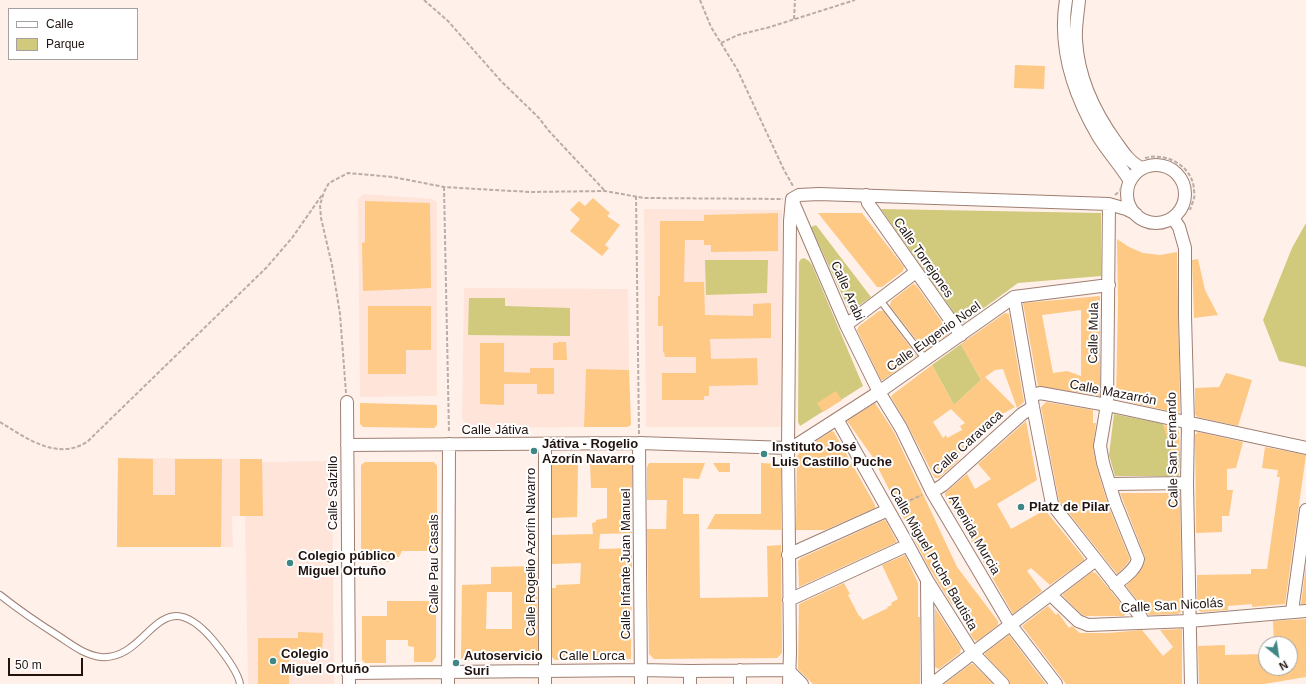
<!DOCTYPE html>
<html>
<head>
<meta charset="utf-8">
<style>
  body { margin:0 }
  #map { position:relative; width:1306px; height:684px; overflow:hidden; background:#fff0ea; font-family:Arial,sans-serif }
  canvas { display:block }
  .legend { position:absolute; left:8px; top:8px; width:130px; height:52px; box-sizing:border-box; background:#fff; border:1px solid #a6a19f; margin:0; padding:5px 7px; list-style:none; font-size:12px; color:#211410 }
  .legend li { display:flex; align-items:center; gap:8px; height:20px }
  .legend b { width:20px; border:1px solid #a6a19f }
  .north { position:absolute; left:1258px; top:636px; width:40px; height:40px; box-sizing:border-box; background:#fff; border:1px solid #a6a19f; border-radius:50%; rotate:150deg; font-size:11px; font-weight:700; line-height:16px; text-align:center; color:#211410 }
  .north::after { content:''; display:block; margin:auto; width:14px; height:18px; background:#3f8787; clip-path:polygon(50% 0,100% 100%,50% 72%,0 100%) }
  .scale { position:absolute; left:8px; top:658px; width:75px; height:18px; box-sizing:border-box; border:2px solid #211410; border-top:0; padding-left:5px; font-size:12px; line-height:14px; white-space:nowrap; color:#211410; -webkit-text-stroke:3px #fff; paint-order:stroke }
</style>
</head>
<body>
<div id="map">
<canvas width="1306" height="684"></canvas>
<ul class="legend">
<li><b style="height:5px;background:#fff"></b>Calle</li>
<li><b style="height:11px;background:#d1c97c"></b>Parque</li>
</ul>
<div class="north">N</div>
<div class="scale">50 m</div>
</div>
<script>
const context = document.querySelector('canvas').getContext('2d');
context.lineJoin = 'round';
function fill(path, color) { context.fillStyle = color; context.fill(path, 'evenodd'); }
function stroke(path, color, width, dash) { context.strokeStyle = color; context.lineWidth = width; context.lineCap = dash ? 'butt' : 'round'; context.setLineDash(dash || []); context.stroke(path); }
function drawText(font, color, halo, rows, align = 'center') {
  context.font = font + ' Arial,sans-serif'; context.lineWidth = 4; context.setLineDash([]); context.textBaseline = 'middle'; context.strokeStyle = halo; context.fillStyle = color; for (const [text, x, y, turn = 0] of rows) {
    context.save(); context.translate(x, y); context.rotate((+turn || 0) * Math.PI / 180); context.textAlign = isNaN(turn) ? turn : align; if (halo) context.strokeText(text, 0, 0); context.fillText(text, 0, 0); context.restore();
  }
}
fill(new Path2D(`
  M 363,194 L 432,199 L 437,202 L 437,396 L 360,397 L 358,199 Z
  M 644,209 L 782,210 L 783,427 L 646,427 Z
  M 464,288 L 628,289 L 629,370 L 586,369 L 584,427 L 470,428 L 462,419 Z
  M 118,458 L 262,459 L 262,462 L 328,461 L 332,465 L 334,684 L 248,684 L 245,516 L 232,516 L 233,547 L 117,547 Z`), '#fee4d9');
fill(new Path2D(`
  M 881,209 L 1101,213 L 1101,276 L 1018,283 L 962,324 Z
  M 1306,223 L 1306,367 L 1279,361 L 1263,320 L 1292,248 Z
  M 816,225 L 871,297 L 850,312 L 811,227 Z
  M 804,258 L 809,261 L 812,265 L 863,386 L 800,426 L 798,422 L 799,262 L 801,259 Z
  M 705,260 L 768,260 L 767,293 L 706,295 Z
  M 469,298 L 505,298 L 505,306 L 570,308 L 570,336 L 468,335 Z
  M 961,344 L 981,380 L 954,405 L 932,365 Z
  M 1114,414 L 1163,424 L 1172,452 L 1180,452 L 1179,476 L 1115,476 L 1109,455 Z`), '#d1c97c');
fill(new Path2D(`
  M 1015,65 L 1045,66 L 1044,89 L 1014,88 Z
  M 593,198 L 610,213 L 607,216 L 620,225 L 605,245 L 609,248 L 602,256 L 570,231 L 580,219 L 570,210 L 579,201 L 585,206 Z
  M 365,201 L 430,203 L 431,288 L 363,291 L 362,243 L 365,242 Z
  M 778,213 L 778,251 L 711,252 L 711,245 L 704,245 L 704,240 L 685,240 L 684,282 L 704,282 L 705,315 L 753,316 L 753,304 L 771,303 L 771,338 L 710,339 L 711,359 L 757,358 L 758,385 L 709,386 L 709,396 L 704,396 L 704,400 L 662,400 L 662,373 L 696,373 L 696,357 L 665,357 L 664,352 L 663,352 L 663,326 L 658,326 L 658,296 L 660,296 L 660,221 L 704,221 L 704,215 Z
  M 818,213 L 862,213 L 904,267 L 903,271 L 882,287 L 877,287 Z
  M 1117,239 L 1129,247 L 1143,253 L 1160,255 L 1177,252 L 1180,411 L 1178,413 L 1116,399 L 1118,303 Z
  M 1198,259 L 1205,290 L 1218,315 L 1194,318 L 1192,260 Z
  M 913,284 L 916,285 L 950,333 L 925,351 L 890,306 L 891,301 Z
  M 1100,296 L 1100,396 L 1038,386 L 1023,303 ZM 1081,310 L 1081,376 L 1067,371 L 1053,373 L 1042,315 Z
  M 368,306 L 431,306 L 431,350 L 406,350 L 406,374 L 368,374 Z
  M 879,311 L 883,311 L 917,356 L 883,380 L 881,380 L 857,330 L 859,326 Z
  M 1005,313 L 1009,314 L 1024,402 L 1017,408 L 1003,369 L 995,370 L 985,377 L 1015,407 L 995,418 L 996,422 L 982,430 L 983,434 L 969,442 L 971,446 L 957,455 L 959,460 L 939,478 L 935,478 L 907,424 L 891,397 L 892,395 L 932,365 L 954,405 L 981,380 L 961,344 ZM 951,409 L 965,423 L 960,426 L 962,430 L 947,438 L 946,435 L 943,438 L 933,422 Z
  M 558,342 L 566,342 L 567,360 L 553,360 L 553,343 L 558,343 Z
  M 480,343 L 504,343 L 504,372 L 530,373 L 530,368 L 554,368 L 554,394 L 537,394 L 537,384 L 504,384 L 504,405 L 480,404 Z
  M 586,369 L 629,370 L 631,425 L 627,427 L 584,427 Z
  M 1226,373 L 1252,380 L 1238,426 L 1197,417 L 1195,414 L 1195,388 L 1219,387 Z
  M 836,391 L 842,400 L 823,412 L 817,403 Z
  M 1046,402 L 1093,410 L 1093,423 L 1096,423 L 1093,447 L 1096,465 L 1108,505 L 1130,559 L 1126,565 L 1117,574 L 1059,501 L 1041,407 Z
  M 360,403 L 437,405 L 437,425 L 434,428 L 363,427 L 360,424 Z
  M 875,403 L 894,432 L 957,567 L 998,621 L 998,625 L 977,641 L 974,640 L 966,627 L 973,622 L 956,602 L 952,605 L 928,566 L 872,456 L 847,421 Z
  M 1026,421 L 1037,480 L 997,504 L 1011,529 L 1045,510 L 1084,558 L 1084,560 L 1050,585 L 1031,568 L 1027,571 L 1042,591 L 1013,614 L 945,495 L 945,493 L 967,474 L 975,489 L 991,479 L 978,464 Z
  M 1163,425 L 1177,428 L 1179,431 L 1180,452 L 1172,452 Z
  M 832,431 L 834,432 L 875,505 L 875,508 L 825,530 L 796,530 L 797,456 L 801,451 Z
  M 1198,432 L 1243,442 L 1236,468 L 1227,469 L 1227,490 L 1233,490 L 1229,516 L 1222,516 L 1222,532 L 1196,533 L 1195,435 Z
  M 1265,447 L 1306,455 L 1285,604 L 1252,607 L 1252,604 L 1228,606 L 1228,610 L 1201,612 L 1197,609 L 1197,575 L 1251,574 L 1251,569 L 1267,569 L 1280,477 L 1277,477 L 1278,470 L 1262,468 Z
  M 118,458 L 153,459 L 153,495 L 175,495 L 175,459 L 222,459 L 221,547 L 117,547 Z
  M 240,459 L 262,459 L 263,516 L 240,516 Z
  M 365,462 L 434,462 L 437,466 L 437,551 L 402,551 L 399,557 L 389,557 L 389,562 L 376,562 L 376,558 L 361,558 L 361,465 Z
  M 556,462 L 578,463 L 577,517 L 552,518 L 552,465 Z
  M 590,463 L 629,463 L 632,465 L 632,533 L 600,534 L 599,549 L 632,548 L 631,659 L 555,660 L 552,657 L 552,588 L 556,588 L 556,585 L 580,584 L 581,563 L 552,564 L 552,535 L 593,534 L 592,523 L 596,522 L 596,520 L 607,518 L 607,488 L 591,488 Z
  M 649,463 L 705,463 L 699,479 L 683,478 L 683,514 L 699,514 L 700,598 L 768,597 L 767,546 L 781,545 L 782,653 L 777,658 L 654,659 L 649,654 L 647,529 L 666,529 L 667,500 L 647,500 L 647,467 Z
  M 713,463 L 730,463 L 730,472 L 719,472 Z
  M 761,463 L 778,464 L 781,467 L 781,530 L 707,529 L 715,514 L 761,514 Z
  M 1120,493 L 1180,493 L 1182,611 L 1178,614 L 1149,615 L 1126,586 L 1141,570 L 1145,561 L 1145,557 Z
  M 884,520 L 886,521 L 897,542 L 799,587 L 798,561 L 801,558 Z
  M 905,555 L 918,583 L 918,617 L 920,617 L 920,684 L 813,684 L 798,669 L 799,604 L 844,583 L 850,594 L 848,595 L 859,616 L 860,616 L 863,620 L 888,608 L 887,607 L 892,605 L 891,603 L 898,599 L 882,565 Z
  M 1306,565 L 1306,604 L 1301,604 Z
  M 537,566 L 538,655 L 533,660 L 464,661 L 461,658 L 462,585 L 491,584 L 491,567 ZM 487,592 L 512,592 L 512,629 L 486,629 Z
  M 1092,572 L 1096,573 L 1127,611 L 1124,616 L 1086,616 L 1082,615 L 1063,596 L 1063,594 Z
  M 387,601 L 436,601 L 436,657 L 432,662 L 414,662 L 414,647 L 408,646 L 408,640 L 386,640 L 386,663 L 365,663 L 362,660 L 362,616 L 387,616 Z
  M 1048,606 L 1056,615 L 1058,613 L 1069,628 L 1072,626 L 1080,633 L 1108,633 L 1142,630 L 1163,656 L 1173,647 L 1160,630 L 1182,629 L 1182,684 L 1066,684 L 1022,626 Z
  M 935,608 L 961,648 L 960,653 L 939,669 L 935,667 Z
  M 1306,619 L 1306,677 L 1264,684 L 1199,684 L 1198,646 L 1225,645 L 1225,655 L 1266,654 L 1266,668 L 1290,668 L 1290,644 L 1274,644 L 1273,621 Z
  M 298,632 L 323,633 L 322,652 L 289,651 L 289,684 L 258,684 L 258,638 L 298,638 Z
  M 1009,635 L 1032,666 L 1046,684 L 1010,684 L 1008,679 L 985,655 L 985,653 Z
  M 971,664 L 973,664 L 993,684 L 944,684 Z`), '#fdc985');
const lane = new Path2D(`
  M 880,300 L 926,360
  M 0,595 C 19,610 38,623 57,635 C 71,644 84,655 101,657 C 150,661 158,576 213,640 C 222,651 238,671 240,684`);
const street = new Path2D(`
  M 1066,0 C 1058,48 1074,95 1098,136 C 1108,152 1120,165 1130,181
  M 1079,0 C 1078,13 1075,27 1076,40 C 1078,77 1095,113 1116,142 C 1123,152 1131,164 1142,168
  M1127 194a29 29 0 1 1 58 0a29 29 0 1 1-58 0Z
  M 866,195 L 868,203 L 961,335
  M 793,202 L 846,325 L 879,392 L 901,428 L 932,492 L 1010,624 L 1056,684
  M 1109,204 L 1107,405 L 1100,446 L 1103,463 L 1115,502 L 1138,559 C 1136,570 1123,578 1115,585
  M 1173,218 L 1179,227 L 1185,248 L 1185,316 L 1188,424 L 1187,483 L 1191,684
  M 1014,297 L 1033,407 L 1052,504 L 1141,617 L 1142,622
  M 846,325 L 916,272
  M 1031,396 L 1040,393 L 1107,405 L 1306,448
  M 347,402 L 349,684
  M 837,419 L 908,545 L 927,580 L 973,653 L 1003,684
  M 639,443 L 641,684
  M 545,444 L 545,684
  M 347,445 L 639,443 L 788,448 L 798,444 L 879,392 L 1014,297 L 1109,285
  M 1110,484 L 1187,483
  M 932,492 L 943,485 L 1022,414 L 1033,407
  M 788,555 L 888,510
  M 927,581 L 928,684
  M 1051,595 L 1078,621 L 1088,625 L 1189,621 L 1306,611
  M 789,600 L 908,545
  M 1292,611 L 1306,510
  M 740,670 L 740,684
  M 690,671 L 690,684
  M 348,673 L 641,670 L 690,671 L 788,670 L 802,684
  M 448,684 L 449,444
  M 789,684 L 790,652 L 788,448 L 790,221 L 792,199 L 799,195 L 819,194 L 1109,204 L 1126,209 L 1136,214
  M 932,684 L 1096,560`);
stroke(lane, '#9f7f72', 8);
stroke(street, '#9f7f72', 14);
stroke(new Path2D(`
  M 424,0 L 448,21 L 501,81 L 539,118 L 549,131 L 605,191
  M 700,0 L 711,27 L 737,69 L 784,170 L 793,186
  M 794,19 L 795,0
  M 721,43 L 738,35 L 770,27 L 855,0
  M 1145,158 C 1167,152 1192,166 1194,189 C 1194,192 1195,196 1194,198 C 1193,202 1191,207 1190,210
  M 444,187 L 449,433
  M 1115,195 L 1121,190 L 1120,186
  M 636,196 L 639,434
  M 346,393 L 340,314 L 332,265 L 321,218 L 320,205 L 324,192 L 329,183 L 348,173 L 393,177 L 444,187 L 494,190 L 531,192 L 605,191 L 644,198 L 783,199
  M 0,422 C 26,438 57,461 87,442 L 266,268 L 292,238 L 322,195
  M 899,505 L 922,495`), '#baaca6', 2, [4, 2]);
stroke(lane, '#fff', 6);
stroke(street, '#fff', 12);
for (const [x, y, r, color] of [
  [534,451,4,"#3f8787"],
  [764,454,4,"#3f8787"],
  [1021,507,4,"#3f8787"],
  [290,563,4,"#3f8787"],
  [273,661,4,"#3f8787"],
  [456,663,4,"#3f8787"]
]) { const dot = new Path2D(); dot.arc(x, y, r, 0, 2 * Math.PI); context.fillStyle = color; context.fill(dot); stroke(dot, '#fff', 1.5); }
drawText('13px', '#211410', '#fff', [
  ["Calle Torrejones",923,258,55],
  ["Calle Arabi",847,291,66],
  ["Calle Mula",1094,333,-89],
  ["Calle Eugenio Noel",934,337,-35],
  ["Calle Mazarrón",1113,393,11],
  ["Calle Játiva",495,430],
  ["Calle Caravaca",968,443,-42],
  ["Calle San Fernando",1173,450,-91],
  ["Calle Salzillo",333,493,-90],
  ["Avenida Murcia",974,535,60],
  ["Calle Rogelio Azorín Navarro",531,552,-90],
  ["Calle Miguel Puche Bautista",933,559,60],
  ["Calle Pau Casals",434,564,-90],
  ["Calle Infante Juan Manuel",626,564,-90],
  ["Calle San Nicolás",1172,606,-3],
  ["Calle Lorca",592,656]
]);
drawText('bold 13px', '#211410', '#fff', [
  ["Játiva - Rogelio",542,444],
  ["Azorín Navarro",542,459],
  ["Instituto José",772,447],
  ["Luis Castillo Puche",772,462],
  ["Platz de Pilar",1029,507],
  ["Colegio público",298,556],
  ["Miguel Ortuño",298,571],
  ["Colegio",281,654],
  ["Miguel Ortuño",281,669],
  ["Autoservicio",464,656],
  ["Suri",464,671]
], 'left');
</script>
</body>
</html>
